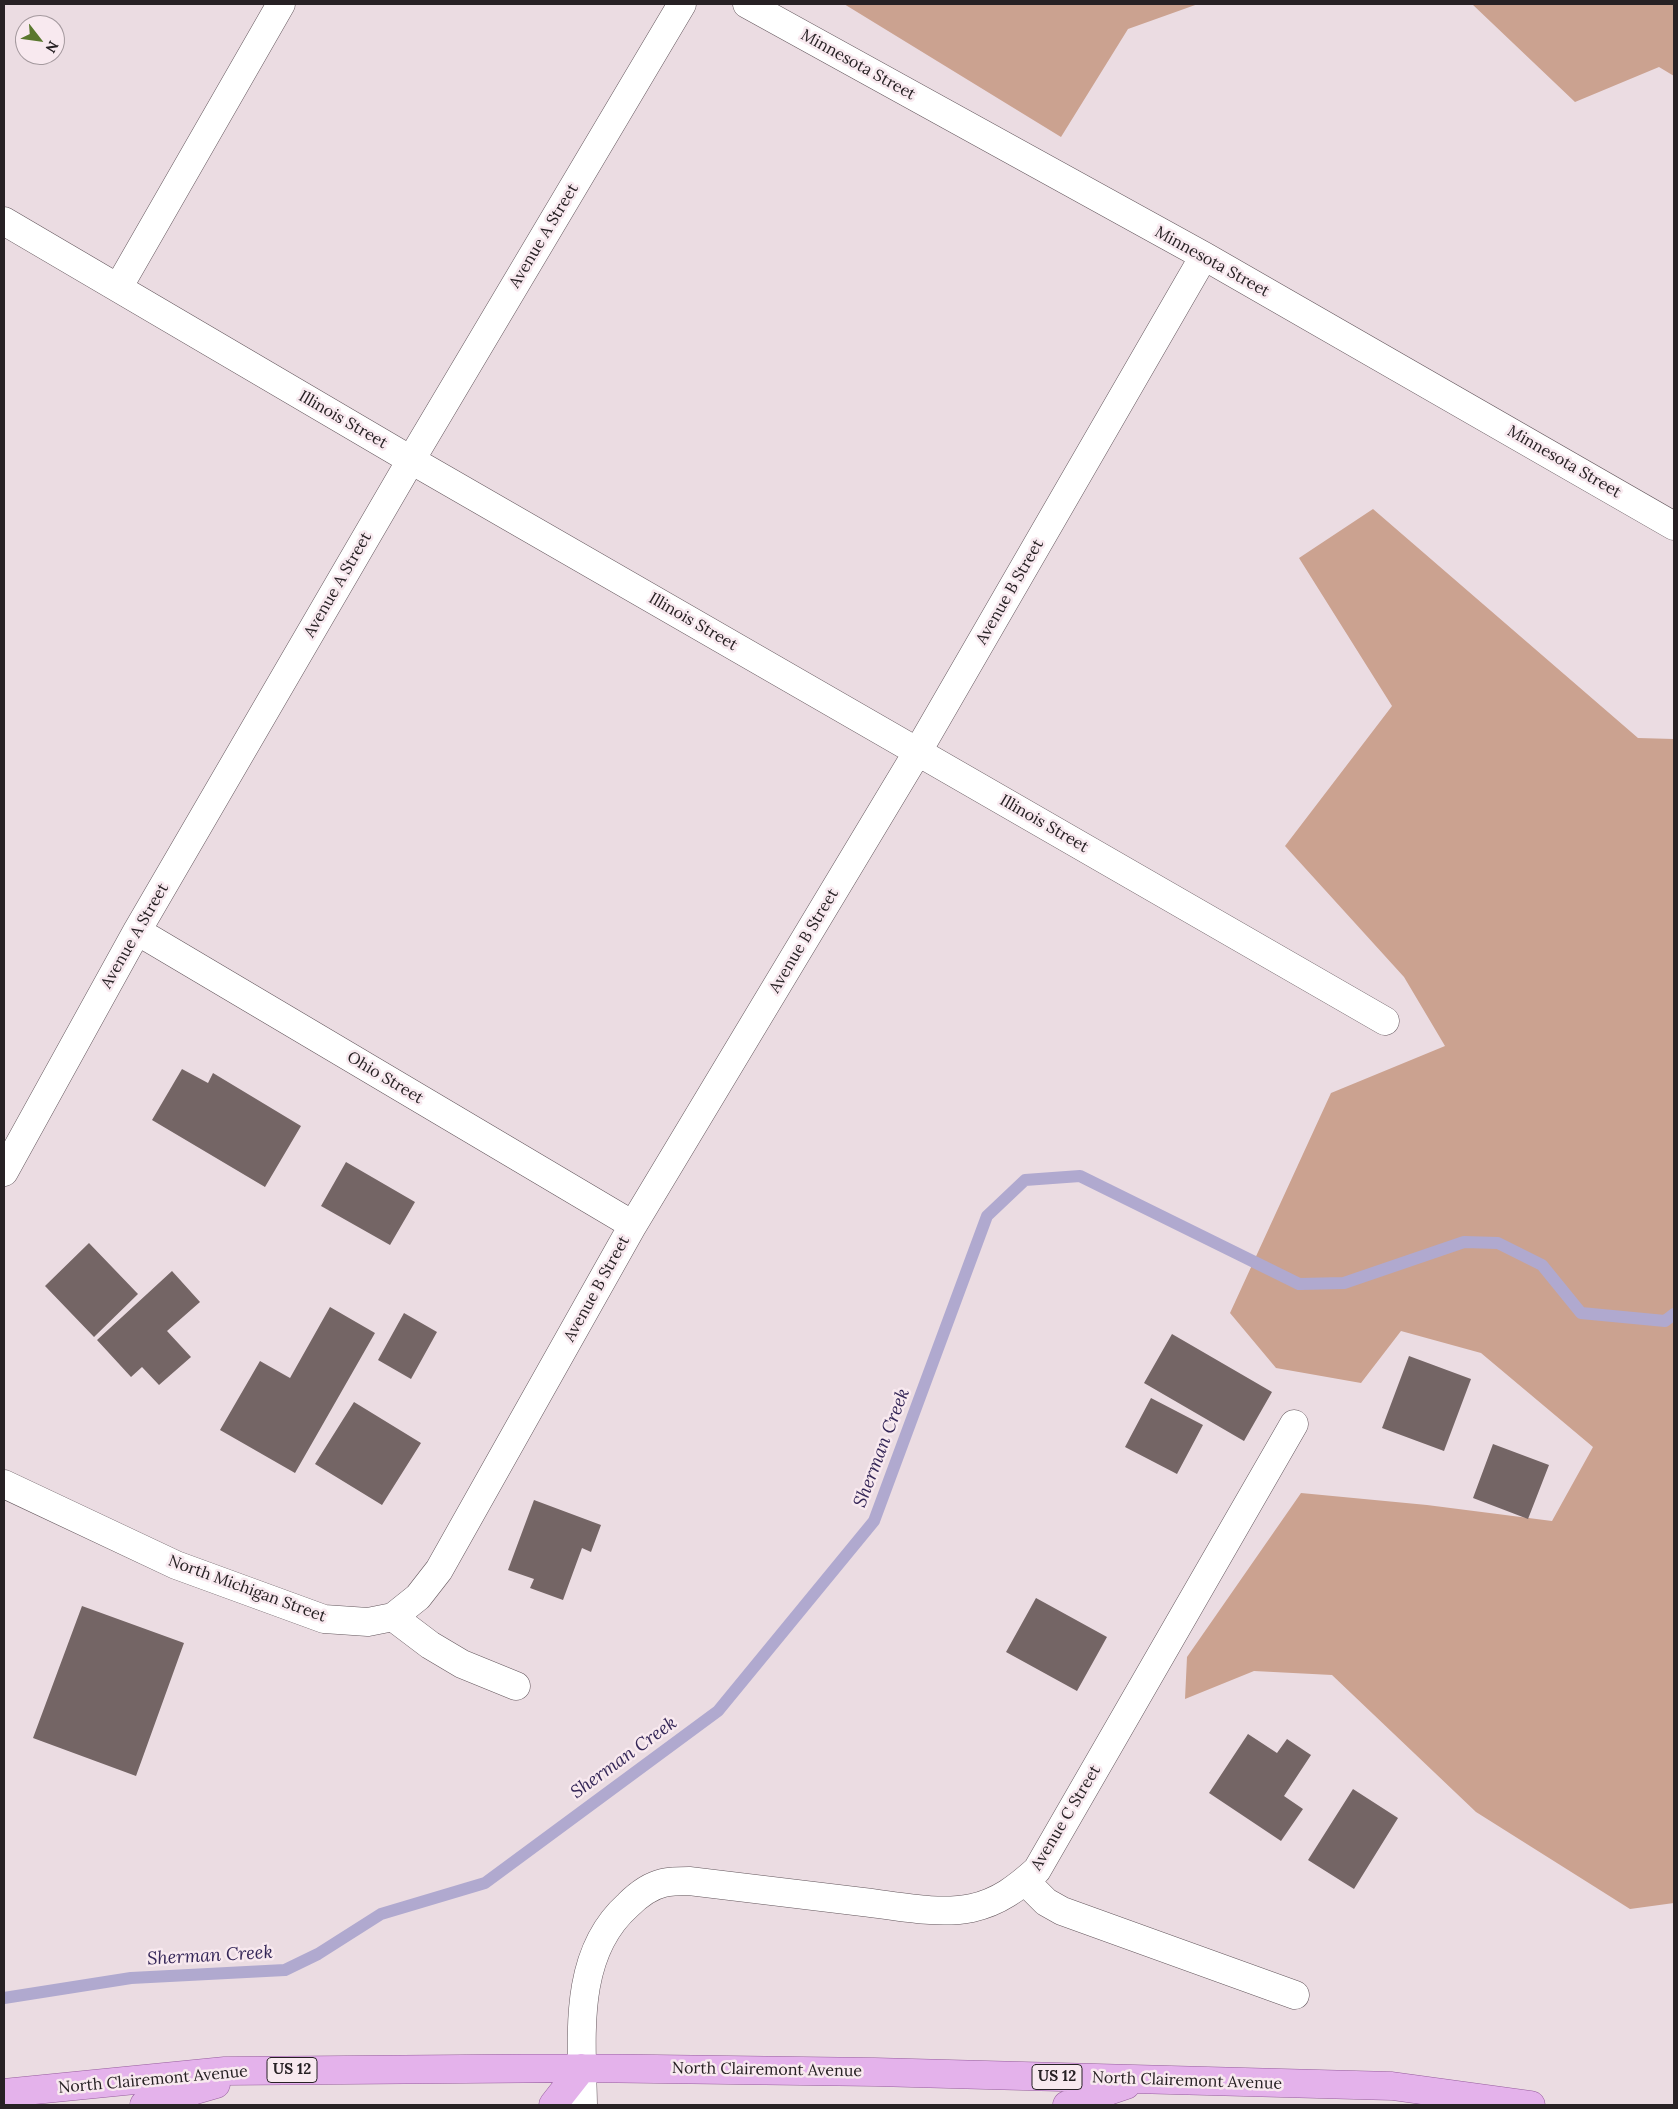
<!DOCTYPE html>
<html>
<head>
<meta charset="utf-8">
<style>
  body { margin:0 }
  #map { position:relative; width:1678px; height:2109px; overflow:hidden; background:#ebdce2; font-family:Lora,serif }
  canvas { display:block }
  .frame { position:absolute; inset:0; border:5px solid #272124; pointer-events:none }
  .north { position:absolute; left:15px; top:15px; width:50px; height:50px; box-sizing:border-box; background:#f8e9ef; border:1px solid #a4999e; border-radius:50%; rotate:120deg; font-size:14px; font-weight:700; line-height:20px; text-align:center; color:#272124 }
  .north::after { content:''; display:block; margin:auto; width:18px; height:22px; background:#5a782e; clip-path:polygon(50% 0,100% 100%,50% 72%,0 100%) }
</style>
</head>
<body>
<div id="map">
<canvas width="1678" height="2109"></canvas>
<div class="frame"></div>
<div class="north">N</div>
</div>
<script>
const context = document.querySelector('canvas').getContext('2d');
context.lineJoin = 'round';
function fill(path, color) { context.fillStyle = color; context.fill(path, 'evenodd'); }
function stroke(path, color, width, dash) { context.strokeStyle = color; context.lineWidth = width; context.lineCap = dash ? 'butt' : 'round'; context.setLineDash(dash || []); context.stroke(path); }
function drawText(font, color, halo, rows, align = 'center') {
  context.font = font + ' Lora,serif'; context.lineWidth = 5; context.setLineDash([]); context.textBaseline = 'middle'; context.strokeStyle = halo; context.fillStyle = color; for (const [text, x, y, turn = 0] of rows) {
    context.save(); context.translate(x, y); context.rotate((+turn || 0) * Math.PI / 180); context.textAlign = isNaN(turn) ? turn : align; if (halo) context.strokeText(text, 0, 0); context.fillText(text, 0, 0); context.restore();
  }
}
fill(new Path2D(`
  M 844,4 L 1198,4 L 1128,29 L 1061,137 Z
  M 1472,4 L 1674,4 L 1674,76 L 1659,67 L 1575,102 Z
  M 1373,509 L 1638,738 L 1674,739 L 1674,1903 L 1630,1909 L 1476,1812 L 1332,1675 L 1254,1671 L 1185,1699 L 1187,1657 L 1301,1493 L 1427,1505 L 1552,1521 L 1593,1447 L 1481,1353 L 1401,1331 L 1361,1383 L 1276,1368 L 1230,1313 L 1331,1093 L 1445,1046 L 1404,977 L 1285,846 L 1392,706 L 1299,558 Z`), '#cba290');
stroke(new Path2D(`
  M 4,1998 L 131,1978 L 285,1970 L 318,1954 L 381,1914 L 485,1883 L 718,1711 L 874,1521 L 987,1216 L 1025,1180 L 1080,1176 L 1299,1284 L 1344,1283 L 1464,1242 L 1498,1243 L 1542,1265 L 1581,1313 L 1665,1321 L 1674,1314`), '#b0a9cf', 12);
fill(new Path2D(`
  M 182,1069 L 208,1083 L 213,1073 L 301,1126 L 265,1187 L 152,1120 Z
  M 346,1162 L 415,1202 L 390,1245 L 321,1206 Z
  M 89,1243 L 138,1294 L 94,1337 L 45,1286 Z
  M 172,1271 L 200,1302 L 167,1331 L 191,1357 L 159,1385 L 142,1367 L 131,1377 L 97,1340 Z
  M 330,1307 L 375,1333 L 295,1473 L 220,1430 L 260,1361 L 290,1378 Z
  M 404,1313 L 437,1332 L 411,1379 L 378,1360 Z
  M 1172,1334 L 1272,1392 L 1244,1441 L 1144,1383 Z
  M 1409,1356 L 1471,1379 L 1444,1451 L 1382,1428 Z
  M 1151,1398 L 1203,1425 L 1177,1474 L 1125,1447 Z
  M 354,1402 L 421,1443 L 382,1505 L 315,1464 Z
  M 1493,1444 L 1549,1465 L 1528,1519 L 1473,1498 Z
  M 534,1500 L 601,1525 L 591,1552 L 582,1548 L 563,1600 L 530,1588 L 534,1579 L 508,1570 Z
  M 1036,1598 L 1107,1637 L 1077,1691 L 1006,1652 Z
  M 82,1606 L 184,1643 L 136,1776 L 33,1738 Z
  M 1248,1734 L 1277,1753 L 1287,1739 L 1311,1755 L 1284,1796 L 1303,1809 L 1281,1841 L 1209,1793 Z
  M 1353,1789 L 1398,1818 L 1354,1889 L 1308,1860 Z`), '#746565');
const minor = new Path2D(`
  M 747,4 L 1204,256 L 1674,526
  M 4,221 L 411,460 L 1385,1021
  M 118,288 L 281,4
  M 137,931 L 633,1225
  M 4,1172 L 137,931 L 411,460 L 682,4
  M 4,1484 L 176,1565 L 324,1619 L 368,1622 L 393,1617 L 418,1597 L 439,1570 L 633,1225 L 918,751 L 1204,256
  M 393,1617 L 430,1645 L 462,1664 L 516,1686
  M 1025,1881 L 1046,1902 L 1062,1911 L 1295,1995
  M 583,2105 C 582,2037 572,1955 628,1905 C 637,1896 650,1886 663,1883 C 671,1881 681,1881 689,1881 C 747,1888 805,1895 863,1902 C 898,1906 938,1915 972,1908 C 999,1902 1017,1888 1037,1870 L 1294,1424`);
const major = new Path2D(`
  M 4,2093 L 225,2071 L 582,2068 L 875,2072 L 1392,2086 L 1531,2105
  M 144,2105 L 216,2084
  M 553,2105 L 582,2068
  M 1067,2105 L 1126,2085`);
stroke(minor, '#63565c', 29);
stroke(major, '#965e9d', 29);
stroke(minor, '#fff', 28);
stroke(major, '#e4b2eb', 28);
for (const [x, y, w] of [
  [292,2070,50],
  [1057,2077,50]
]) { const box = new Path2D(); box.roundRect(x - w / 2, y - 12.5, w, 25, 4); context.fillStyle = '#f8e9ef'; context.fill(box); stroke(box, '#272124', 1); }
drawText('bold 15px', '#272124', null, [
  ["US 12",292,2070],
  ["US 12",1057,2077]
]);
drawText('16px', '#272124', '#f8e9ef', [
  ["Minnesota Street",858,65,29],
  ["Avenue A Street",544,236,-59],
  ["Minnesota Street",1212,262,29],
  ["Illinois Street",343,420,30],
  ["Minnesota Street",1564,462,30],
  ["Avenue A Street",338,585,-60],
  ["Avenue B Street",1010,592,-60],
  ["Illinois Street",693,622,30],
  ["Illinois Street",1044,824,30],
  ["Avenue A Street",135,936,-60],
  ["Avenue B Street",804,941,-59],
  ["Ohio Street",385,1078,31],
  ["Avenue B Street",597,1289,-61],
  ["North Michigan Street",247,1589,20],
  ["Avenue C Street",1066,1818,-59],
  ["North Clairemont Avenue",767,2070,1],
  ["North Clairemont Avenue",153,2080,-5],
  ["North Clairemont Avenue",1187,2081,2]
]);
drawText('italic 18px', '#342657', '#f8e9ef', [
  ["Sherman Creek",882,1448,-69],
  ["Sherman Creek",624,1758,-36],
  ["Sherman Creek",210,1956,-3]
]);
</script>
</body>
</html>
